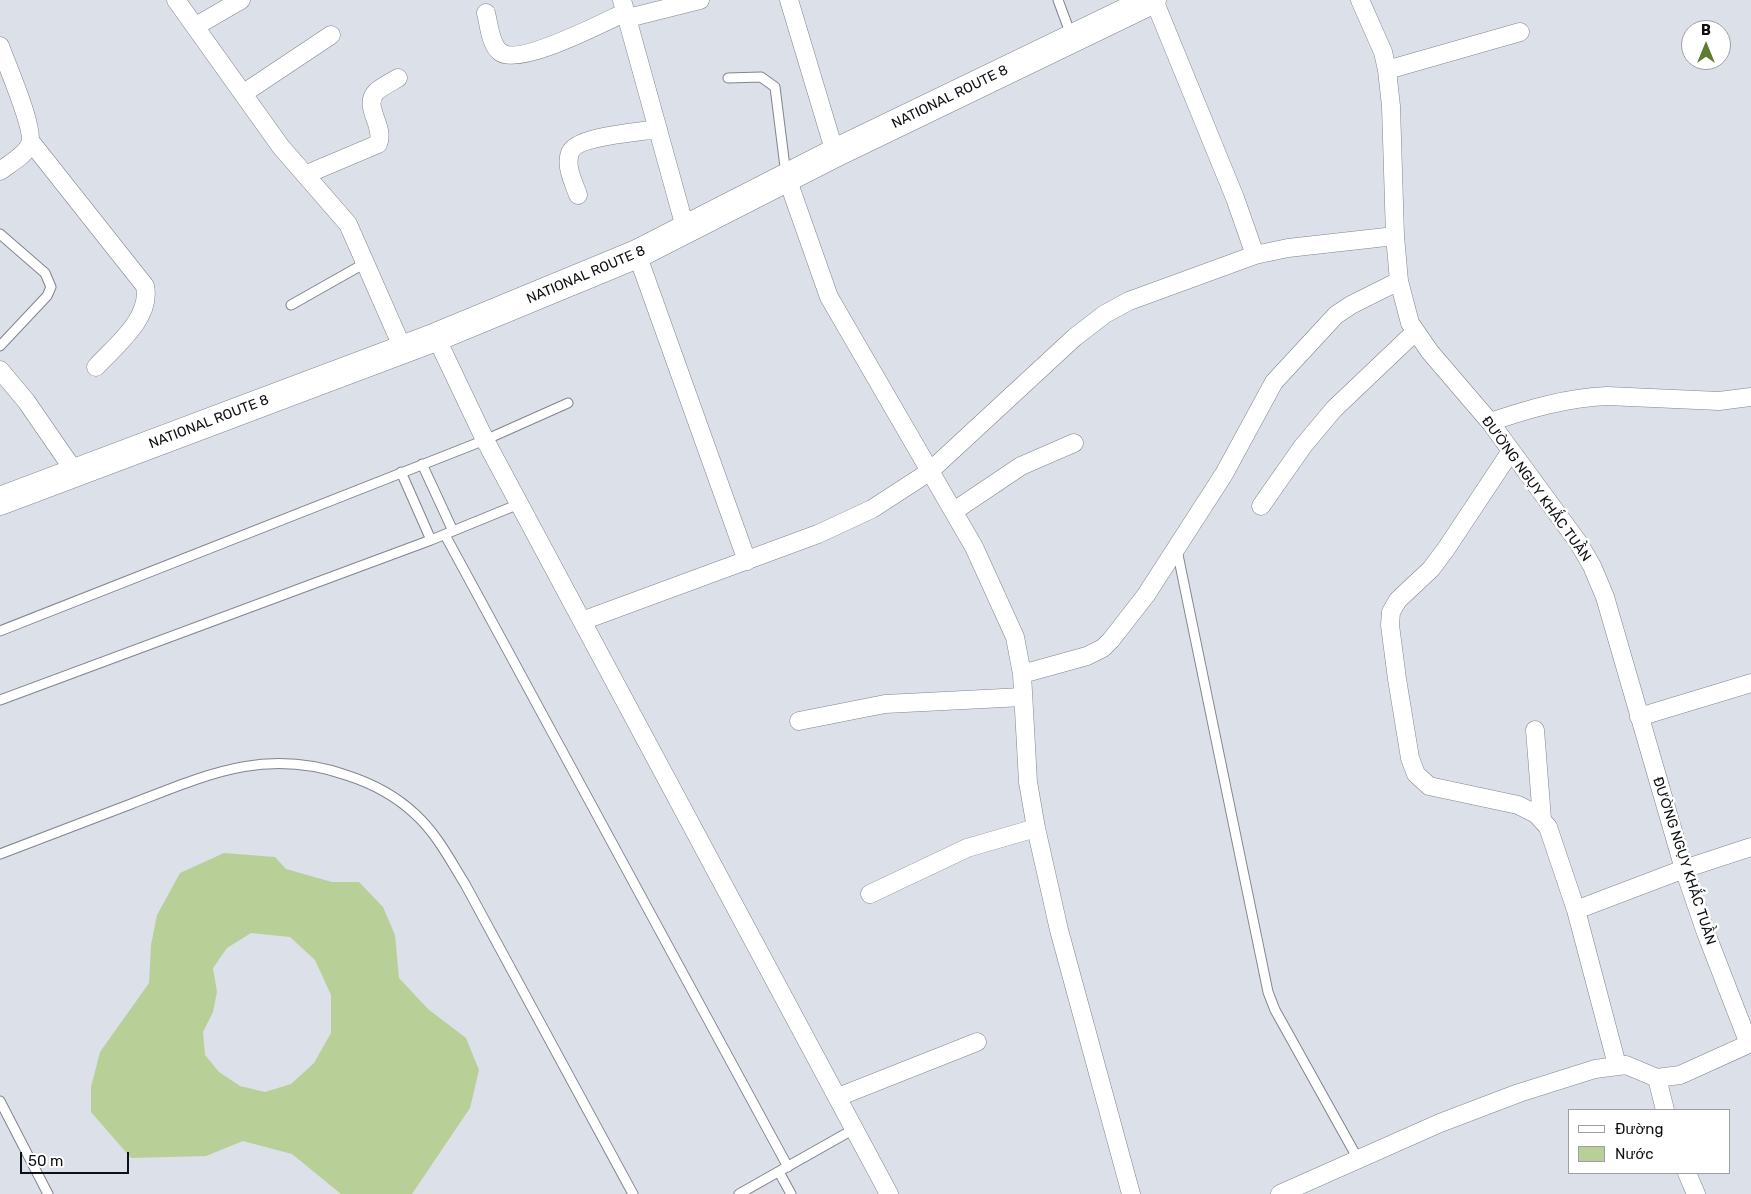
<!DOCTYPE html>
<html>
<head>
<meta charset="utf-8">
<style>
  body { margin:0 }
  #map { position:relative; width:1751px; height:1194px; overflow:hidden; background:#dbe0e9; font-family:Rubik,sans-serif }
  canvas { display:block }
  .legend { position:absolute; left:1568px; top:1109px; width:162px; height:65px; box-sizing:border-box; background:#fff; border:1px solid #9f9fa1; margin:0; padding:6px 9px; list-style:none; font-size:15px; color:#0e1013 }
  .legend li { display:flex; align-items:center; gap:10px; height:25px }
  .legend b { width:25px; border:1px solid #9f9fa1 }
  .north { position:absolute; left:1681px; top:20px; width:50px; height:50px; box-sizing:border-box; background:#fff; border:1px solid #9f9fa1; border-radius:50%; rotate:0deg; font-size:14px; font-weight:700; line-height:20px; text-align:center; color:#0e1013 }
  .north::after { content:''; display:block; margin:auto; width:18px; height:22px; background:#5f7b30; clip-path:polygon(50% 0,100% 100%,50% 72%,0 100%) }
  .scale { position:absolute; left:20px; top:1152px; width:109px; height:22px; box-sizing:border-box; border:2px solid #0e1013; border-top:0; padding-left:6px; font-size:15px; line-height:18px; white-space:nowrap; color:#0e1013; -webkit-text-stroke:4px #fff; paint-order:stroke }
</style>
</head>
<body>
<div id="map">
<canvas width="1751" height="1194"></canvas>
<ul class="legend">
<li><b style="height:6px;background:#fff"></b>Đường</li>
<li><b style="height:14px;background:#b8d098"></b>Nước</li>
</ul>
<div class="north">B</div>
<div class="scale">50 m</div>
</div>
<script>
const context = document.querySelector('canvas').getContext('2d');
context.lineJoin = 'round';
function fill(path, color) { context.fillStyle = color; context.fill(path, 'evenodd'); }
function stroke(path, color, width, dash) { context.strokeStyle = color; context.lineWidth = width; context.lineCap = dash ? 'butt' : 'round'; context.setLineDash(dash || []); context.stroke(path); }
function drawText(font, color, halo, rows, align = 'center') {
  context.font = font + ' Rubik,sans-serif'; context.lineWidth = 5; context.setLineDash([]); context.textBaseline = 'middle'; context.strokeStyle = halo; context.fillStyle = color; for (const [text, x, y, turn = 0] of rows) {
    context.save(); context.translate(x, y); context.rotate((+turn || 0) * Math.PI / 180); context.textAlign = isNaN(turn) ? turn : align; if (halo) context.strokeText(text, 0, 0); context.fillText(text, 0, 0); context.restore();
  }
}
fill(new Path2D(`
  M 224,853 L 275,857 L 286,869 L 332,882 L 359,882 L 383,907 L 395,935 L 399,978 L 428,1009 L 466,1038 L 479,1070 L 470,1108 L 412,1194 L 341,1194 L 292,1154 L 243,1141 L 206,1156 L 131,1158 L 91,1112 L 91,1087 L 100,1052 L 149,983 L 151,945 L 157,915 L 180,873 ZM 251,933 L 290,937 L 315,960 L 331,995 L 331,1033 L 314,1063 L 291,1084 L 265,1092 L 240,1086 L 219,1072 L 205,1055 L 203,1032 L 213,1012 L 217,992 L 213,968 L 227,948 Z`), '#b8d098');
const lane = new Path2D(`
  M 1058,0 L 1071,35
  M 728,78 L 761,77 L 775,87 L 786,175
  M 0,234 L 45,273 L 51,287 L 47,296 L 0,346
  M 291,305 L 367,262
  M 422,464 L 453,531
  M 401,472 L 431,540
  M 445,535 L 788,1167
  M 1177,550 L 1268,992 L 1275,1010 L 1358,1159
  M 0,631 L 485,440 L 568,403
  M 0,700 L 431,540 L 519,504
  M 0,854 C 44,837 87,821 131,804 C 206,775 265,747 346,775 C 371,783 396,796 415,814 C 437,834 450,860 465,884 L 633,1194
  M 0,1101 L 48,1194
  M 779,1172 L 791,1194
  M 739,1194 L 854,1129`);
const street = new Path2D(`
  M 176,0 L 281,147 L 348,224 L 403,349
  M 622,0 L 686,231
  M 789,0 L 835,153
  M 1154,0 L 1235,198 L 1255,255
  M 1360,0 L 1383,52 L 1387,70 L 1391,106 L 1395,236 L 1399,281 L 1410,323 L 1430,352 L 1490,422 L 1578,542 L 1592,566 L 1605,597 L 1684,869 L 1706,933 L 1749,1044
  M 486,13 C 489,24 490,44 500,52 C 519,67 604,22 626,12
  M 628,18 L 700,0
  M 196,26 L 241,0
  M 0,46 C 6,63 37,133 29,146 C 24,156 9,164 0,171
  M 1387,70 L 1520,32
  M 244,93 L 331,35
  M 31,142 L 145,286 C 152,318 115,346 96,367
  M 307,174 L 378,144 C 386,126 361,106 377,91 C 383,86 391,82 398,78
  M 787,178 L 829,297 L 974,547 L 1015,637 L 1022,674 L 1028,782 L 1036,828 L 1059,930 L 1131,1194
  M 578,195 C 574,183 565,167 570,153 C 575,136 640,132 658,129
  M 637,254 L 747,561
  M 436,337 L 485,440 L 889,1194
  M 0,370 L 26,401 L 75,472
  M 1490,422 C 1529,409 1565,398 1607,396 L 1719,401 L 1751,397
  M 1511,451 L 1446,549 L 1431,569 L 1398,600 L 1391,612 L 1390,625 L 1397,679 L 1410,758 L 1416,774 L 1429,786 L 1518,805 L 1536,814 L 1548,827 L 1576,910 L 1617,1065
  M 1261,506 L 1303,446 L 1334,409 L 1415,332
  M 954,511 L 1021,466 L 1074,443
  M 582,621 L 818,534 L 872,509 L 929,472 L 1075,337 L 1105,314 L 1129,301 L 1255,255 L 1288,248 L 1395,236
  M 1022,674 L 1087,656 L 1103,648 L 1111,640 L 1146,595 L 1224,474 L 1274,382 L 1336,315 L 1351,305 L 1399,281
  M 1639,717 L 1751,683
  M 799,721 L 885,704 L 1023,697
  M 1535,730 L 1542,819
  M 870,894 L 967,848 L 1036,828
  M 1576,910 L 1684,869 L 1751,847
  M 1657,1078 L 1665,1110
  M 838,1097 L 977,1042
  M 1687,1173 L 1696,1194
  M 1280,1194 L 1440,1123 L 1519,1093 L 1595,1069 L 1626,1065 L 1657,1078 L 1680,1075 L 1751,1043`);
const highway = new Path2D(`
  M 0,501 L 436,337 L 637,254 L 835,153 L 1152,0`);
stroke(lane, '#80858d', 11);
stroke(street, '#80858d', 19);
stroke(highway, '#80858d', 29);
stroke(lane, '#fff', 9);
stroke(street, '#fff', 18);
stroke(highway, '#fff', 28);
drawText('14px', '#0e1013', '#fff', [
  ["NATIONAL ROUTE 8",950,97,-26],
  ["NATIONAL ROUTE 8",586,275,-23],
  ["NATIONAL ROUTE 8",209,422,-21],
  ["ĐƯỜNG NGỤY KHẮC TUẦN",1536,489,54],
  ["ĐƯỜNG NGỤY KHẮC TUẦN",1684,861,72]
]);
</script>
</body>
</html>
